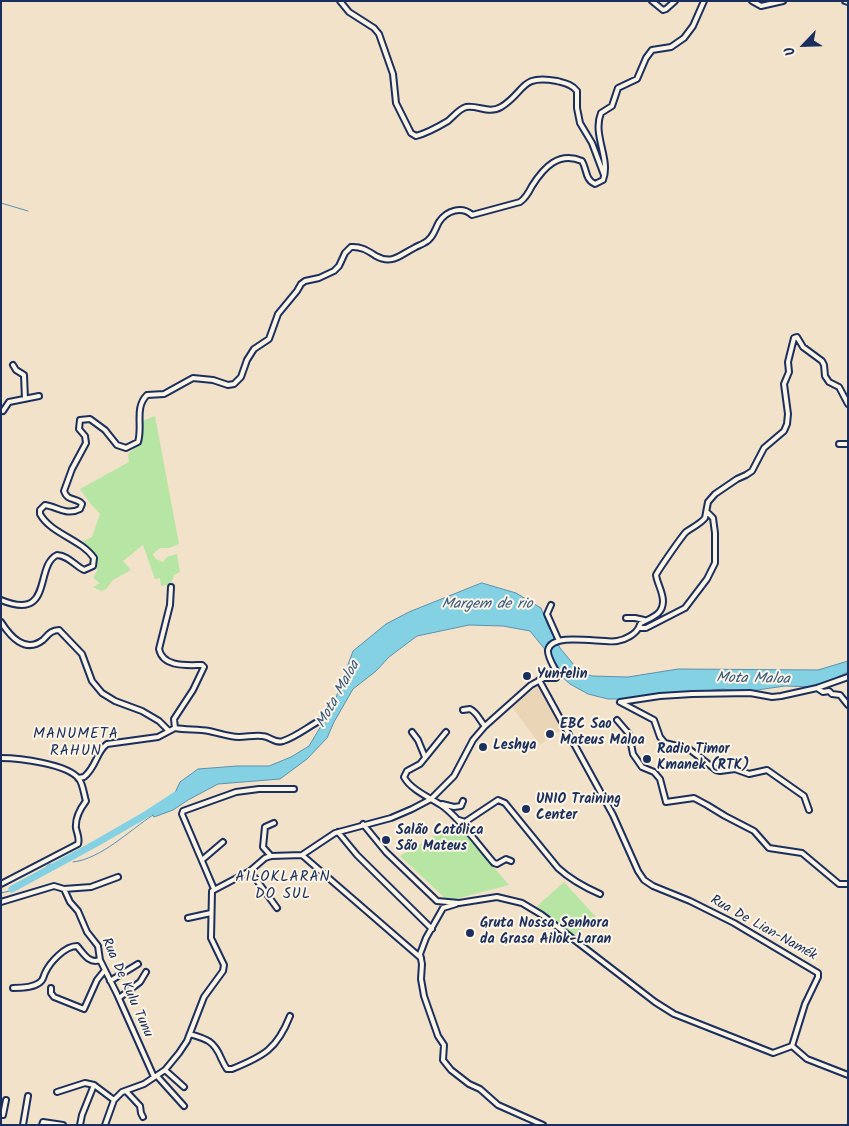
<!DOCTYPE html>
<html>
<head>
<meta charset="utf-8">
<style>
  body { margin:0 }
  #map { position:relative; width:849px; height:1126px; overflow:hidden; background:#f2e2ca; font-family:Kalam,sans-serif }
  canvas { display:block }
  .frame { position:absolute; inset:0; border:2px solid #1b2f5e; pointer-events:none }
  .north { position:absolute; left:779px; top:20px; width:50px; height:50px; -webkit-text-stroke:4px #fcf5e5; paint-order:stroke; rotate:246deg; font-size:14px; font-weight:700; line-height:20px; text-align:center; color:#1b2f5e }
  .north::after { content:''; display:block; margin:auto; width:18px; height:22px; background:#1b2f5e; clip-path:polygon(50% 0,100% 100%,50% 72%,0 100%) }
</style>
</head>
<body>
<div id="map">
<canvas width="849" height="1126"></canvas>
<div class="frame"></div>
<div class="north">U</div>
</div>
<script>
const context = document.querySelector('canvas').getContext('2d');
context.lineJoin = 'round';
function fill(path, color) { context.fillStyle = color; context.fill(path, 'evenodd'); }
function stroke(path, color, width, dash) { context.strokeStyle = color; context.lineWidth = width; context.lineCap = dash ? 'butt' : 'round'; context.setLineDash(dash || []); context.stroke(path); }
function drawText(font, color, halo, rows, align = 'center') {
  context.font = font + ' Kalam,sans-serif'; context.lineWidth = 4; context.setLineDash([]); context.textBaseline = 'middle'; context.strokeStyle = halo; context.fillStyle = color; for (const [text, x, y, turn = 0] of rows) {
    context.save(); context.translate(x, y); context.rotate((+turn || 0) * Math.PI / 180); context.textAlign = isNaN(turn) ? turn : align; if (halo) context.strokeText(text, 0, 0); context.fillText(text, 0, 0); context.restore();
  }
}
fill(new Path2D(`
  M 540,684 L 563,729 L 540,745 L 512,707 Z`), '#ebd5b7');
fill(new Path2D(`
  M 155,416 L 179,544 L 169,548 L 160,548 L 153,554 L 156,559 L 163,562 L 167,557 L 177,554 L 180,572 L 174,575 L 171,584 L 161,586 L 160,578 L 155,579 L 143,545 L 123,561 L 131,570 L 113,580 L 106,589 L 101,591 L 93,587 L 100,583 L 93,578 L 97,571 L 97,559 L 82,542 L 92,537 L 100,514 L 90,503 L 80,489 L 129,462 L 128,454 L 142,442 L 142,421 Z
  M 456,823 L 509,885 L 448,901 L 400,856 Z
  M 564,882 L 596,917 L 574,935 L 536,907 Z`), '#b7e5a3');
const water = new Path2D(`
  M 482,583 L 516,593 L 541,608 L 548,626 L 560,648 L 574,665 L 584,673 L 592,676 L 628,677 L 678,669 L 818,670 L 848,661 L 848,672 L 816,687 L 785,686 L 743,692 L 723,689 L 632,699 L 608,699 L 588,694 L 570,684 L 561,676 L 552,658 L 530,631 L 503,626 L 469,625 L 417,636 L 389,657 L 376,671 L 353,689 L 334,722 L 327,738 L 307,759 L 280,779 L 218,784 L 188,800 L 173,810 L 154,817 L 152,814 L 173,797 L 180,782 L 198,769 L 237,766 L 269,766 L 291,757 L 309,746 L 333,706 L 353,651 L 386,624 L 409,612 Z`);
fill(water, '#85d1e4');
stroke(water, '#5b90ae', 1);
stroke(new Path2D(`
  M 1,203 L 28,211
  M 73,862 C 101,859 130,830 153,815
  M 46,867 L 50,864
  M 1,893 L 18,889 L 22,886`), '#5b90ae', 1);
stroke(new Path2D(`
  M 12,889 L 95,844 L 147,814 L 176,795`), '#85d1e4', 7);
const minor = new Path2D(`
  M 340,1 L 349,12 L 374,28 L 379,34 L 393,74 L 396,103 L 411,133 L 416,136 C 427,133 438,127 448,121 C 454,116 459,109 466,107 C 478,105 489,114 501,107 C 526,92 519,74 557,81 C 564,83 572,84 577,91 L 577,108 L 580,123 L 592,143 L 604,175
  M 652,1 L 663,10 L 666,9 L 675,1
  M 752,1 L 761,6 L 783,1
  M 845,1 L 848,2
  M 13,365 L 16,370 L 24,375 L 25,399
  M 3,411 L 9,402 L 39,396
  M 839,444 L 848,444
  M 171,587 L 170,605 L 159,649 C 163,668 188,665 202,665 L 204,667 L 193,690 L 174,719 L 175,728
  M 1,600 C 54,622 34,566 57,555 C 69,556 74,565 84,570 L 93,566 L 94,558 C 81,539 51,534 40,514 L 40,510 L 45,505 C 58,507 67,516 80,509 L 82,504 L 80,502 C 73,498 67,500 64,491 L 72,469 L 86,443 L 85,436 L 79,429 L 80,420 L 90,419 L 105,430 L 117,445 L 126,448 L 138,442 C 143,426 134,408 147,395 L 164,394 L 193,378 L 213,380 L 228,385 L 234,384 L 241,377 L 247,360 L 254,349 L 269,339 L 278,314 L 297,291 L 301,284 L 305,281 L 319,278 L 334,271 L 339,266 L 345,253 L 351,247 C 361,246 368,251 376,256 C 392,265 400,255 414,248 C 417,246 421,245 424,243 C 433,239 435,229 439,222 C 447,210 462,206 472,215 L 520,202 C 526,198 529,192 532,186 C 544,167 559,151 582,161 C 587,169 585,180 595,184 L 603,180 C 611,159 592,135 601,113 L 612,106 L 618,88 L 637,79 L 646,58 L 652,50 L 671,47 L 684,38 L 693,26 L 704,1
  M 551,605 L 547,614 L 559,641
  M 626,618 L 635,618 L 644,620
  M 1,622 C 10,636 25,654 43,640 C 48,635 51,630 59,630 L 82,654 L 92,681 L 102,693 L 115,701 L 142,711 L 159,721 L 169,731
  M 639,628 L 646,628 L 685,608 L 707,579 L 715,563 L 715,533 L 713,518 L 707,512
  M 817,688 L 823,692 L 829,691 L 832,694 L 840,695 L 848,705
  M 463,710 L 470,709 C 478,713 479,720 485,726
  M 617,720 L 629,734 L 633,754 L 642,767 L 654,772 L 660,779 L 666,802 L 694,798 L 707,805 L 725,816 L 754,831 L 769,848 L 802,853 L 839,884 L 848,884
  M 412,732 L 418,740 L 425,757
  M 446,732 L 420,764 L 407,771 L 404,777 C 410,789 430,798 441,805 C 457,815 480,847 494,863 L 497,864 L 506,859 L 511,861
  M 1,758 C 19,758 68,764 79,779 C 83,784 84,795 86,801 C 80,809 75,818 76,828 C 77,834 80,838 78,844 L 1,884
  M 78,778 L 84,777 C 97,766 96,752 107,744 L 158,737 L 175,728 C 186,730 198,729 209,731 C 219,733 228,737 239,737 C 247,737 254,735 262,736 C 270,736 275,744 283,741 C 298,736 310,725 323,719
  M 442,804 L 454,807 L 461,806 L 463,801
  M 809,810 L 804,796 L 767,770 L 749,774 L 735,769 L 720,771 L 716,770 L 689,749 L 665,743 L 660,737 L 654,720 L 620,702 L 660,696 L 692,694 L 750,693 L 772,697 L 781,696 L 817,688 L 848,677
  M 459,820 L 465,822 L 498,800 L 505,803 L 558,868 C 571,880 584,887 600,894
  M 363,824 L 386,852 L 437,901 L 459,903 L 497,897 L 522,903 L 542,915 L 655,1002 L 674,1014 L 773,1053 L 792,1046 L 805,1004 L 818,977 L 818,973 L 734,923 L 690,901 L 653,886 L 644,880 L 638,871 L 613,815 L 539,680
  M 338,832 L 357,855 L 432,929
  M 302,855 L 335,833 L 391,818 L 412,809 L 431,799 L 454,776 L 473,740 L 485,726 L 531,685 L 544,678 L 556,678 L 558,675 C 555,668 547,657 548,650 C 552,631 604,644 617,641 C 625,640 636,634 639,627 C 641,623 639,624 643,622 C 653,617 663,614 663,601 C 663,592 657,583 656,575 C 659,569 682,536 686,532 C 693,527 700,524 705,518 L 708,502 L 715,494 L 737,479 L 746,475 L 752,471 L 764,448 L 784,431 L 787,424 L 788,414 L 784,384 L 789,372 L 788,362 L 794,338 L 797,337 L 803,347 L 822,361 L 824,365 L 825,376 L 829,382 L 839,387 L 848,404
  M 302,855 L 421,958
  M 271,856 L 263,847 L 265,827 L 274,823
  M 202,860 L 223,842
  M 250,871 L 277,908
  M 64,889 L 91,887 L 118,877
  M 214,889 L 182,814 L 183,811 L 236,792 L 259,789 L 294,789
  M 1,902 L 54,886 L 64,889 L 70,902 L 78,911 L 87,932 L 98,946 L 100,960 L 117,994 L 154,1077
  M 456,904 L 443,908 L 426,938 L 420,954 L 422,964 L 421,979 L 424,996 L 438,1036 L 444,1045 L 443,1060 L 451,1070 L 469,1084 L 480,1089 L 498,1105 L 543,1125
  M 188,918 L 211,913
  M 110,981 L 138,964
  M 13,988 C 21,988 32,988 39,983 C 44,980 43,977 45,973 C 50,962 65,946 77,946 C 84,954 89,964 100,960
  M 51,988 L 51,993 L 54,997 L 84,1009 L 97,980 L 105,970
  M 119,998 L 140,982 L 146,972
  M 190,1034 C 207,1039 214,1041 221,1058 C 223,1062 224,1065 227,1069 L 232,1069 C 264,1056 277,1049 290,1016
  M 792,1046 L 807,1059 L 848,1075
  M 165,1070 L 184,1087
  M 157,1076 L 184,1106
  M 126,1091 L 140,1106 L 141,1113 L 143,1117
  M 57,1092 L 85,1083 L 94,1085
  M 3,1115 L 6,1100
  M 23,1125 L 28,1096
  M 42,1125 L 43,1122 L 63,1125
  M 80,1125 L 82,1115 L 94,1085 L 114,1100
  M 105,1125 L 114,1100 L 122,1092 L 144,1084 L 165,1070 L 179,1053 L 187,1041 L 204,997 L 223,971 L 224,965 L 211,938 L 212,891 L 250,871 L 265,858 L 271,856 L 302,855`);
stroke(minor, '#1b2f5e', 8);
stroke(minor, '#fcf5e5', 4);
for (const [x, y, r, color] of [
  [527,676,5,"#1b2f5e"],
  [550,734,5,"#1b2f5e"],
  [483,747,5,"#1b2f5e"],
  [647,759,5,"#1b2f5e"],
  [526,809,5,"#1b2f5e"],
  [386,840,5,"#1b2f5e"],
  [470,933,5,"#1b2f5e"]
]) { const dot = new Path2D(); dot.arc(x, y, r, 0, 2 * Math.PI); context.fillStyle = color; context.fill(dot); stroke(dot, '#fcf5e5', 2); }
drawText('bold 14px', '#1b2f5e', '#fcf5e5', [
  ["Yunfelin",537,676],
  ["EBC Sao",560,726],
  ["Mateus Maloa",560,742],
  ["Leshya",493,747],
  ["Radio Timor",657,751],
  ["Kmanek (RTK)",657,767],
  ["UNIO Training",536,801],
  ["Center",536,817],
  ["Salão Católica",396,832],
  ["São Mateus",396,848],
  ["Gruta Nossa Senhora",480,925],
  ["da Grasa Ailok-Laran",480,941]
], 'left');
drawText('14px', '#1b2f5e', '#fcf5e5', [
  ["Rua De Lian-Namék",763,929,29],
  ["Rua De Kulu Tunu",126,988,66]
]);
drawText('italic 15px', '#365880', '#fcf5e5', [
  ["Margem de rio",487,605],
  ["Mota Maloa",753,680,1],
  ["Mota Maloa",339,695,-61]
]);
context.letterSpacing = '1px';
drawText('15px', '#1b2f5e', '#fcf5e5', [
  ["MANUMETA",76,735],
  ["RAHUN",76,752],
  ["AILOKLARAN",283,878],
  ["DO SUL",283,895]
]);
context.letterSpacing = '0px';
</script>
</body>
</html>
